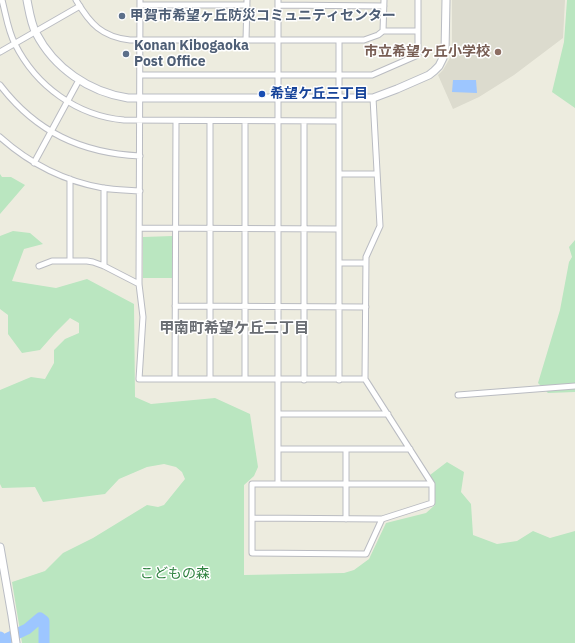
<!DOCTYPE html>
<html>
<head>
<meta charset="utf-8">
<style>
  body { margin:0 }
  canvas { display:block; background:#edecdf }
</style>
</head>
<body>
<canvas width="575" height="643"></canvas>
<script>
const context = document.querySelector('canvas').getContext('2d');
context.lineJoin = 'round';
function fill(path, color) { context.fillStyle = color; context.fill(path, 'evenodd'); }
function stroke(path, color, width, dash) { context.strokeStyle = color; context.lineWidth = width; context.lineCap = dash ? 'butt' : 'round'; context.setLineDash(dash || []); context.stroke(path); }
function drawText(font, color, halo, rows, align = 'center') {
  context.font = font + ' "IBM Plex Sans","Noto Sans JP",sans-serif'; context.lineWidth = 3; context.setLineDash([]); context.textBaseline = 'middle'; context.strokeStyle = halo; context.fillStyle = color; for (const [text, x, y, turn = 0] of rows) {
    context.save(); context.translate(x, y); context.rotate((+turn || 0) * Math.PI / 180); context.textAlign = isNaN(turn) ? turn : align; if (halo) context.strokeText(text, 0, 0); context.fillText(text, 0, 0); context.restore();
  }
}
fill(new Path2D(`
  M 452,0 L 565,0 L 563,38 L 514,75 L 479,97 L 453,109 L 438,75 L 443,70 L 450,58 L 452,46 Z`), '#dcdbce');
fill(new Path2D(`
  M 567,0 L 575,0 L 575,108 L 552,92 L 564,42 Z
  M 0,174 L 2,177 L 11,177 L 25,185 L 0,214 Z
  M 13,231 L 30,233 L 43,244 L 24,249 L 12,281 L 56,288 L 87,279 L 134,304 L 135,397 L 151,404 L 215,398 L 250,414 L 258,467 L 254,476 L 244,485 L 244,575 L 344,573 L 354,570 L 369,559 L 386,523 L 426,513 L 435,505 L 435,484 L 430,475 L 447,462 L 464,472 L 461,492 L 471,504 L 473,535 L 497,544 L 517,541 L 533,531 L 550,538 L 575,531 L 575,643 L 22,643 L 12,582 L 45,571 L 63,553 L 93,538 L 147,505 L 158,507 L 164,505 L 185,479 L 182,472 L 176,467 L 164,464 L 147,467 L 119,479 L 105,494 L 43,502 L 35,487 L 2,488 L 0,484 L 0,390 L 31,377 L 45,379 L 54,363 L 54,350 L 65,339 L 79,333 L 79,323 L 70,318 L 55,333 L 40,350 L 22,353 L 8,334 L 8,315 L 0,309 L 0,236 Z
  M 173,236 L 172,278 L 143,278 L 143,237 Z
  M 575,240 L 575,392 L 548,393 L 538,383 L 560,310 L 569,262 L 572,257 L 569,247 Z`), '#bae6c0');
fill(new Path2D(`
  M 453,80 L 476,80 L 477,93 L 452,92 Z`), '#9dc6ff');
stroke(new Path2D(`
  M 0,637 L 2,641 L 27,629 L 40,618 L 44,621 L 44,643`), '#9dc6ff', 11);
const street = new Path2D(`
  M 2,0 C 6,15 8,31 15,44 C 36,86 77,116 124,120 L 339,121
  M 76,0 C 90,24 102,37 130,40 L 364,40 L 378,35 L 383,31 L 418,31
  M 140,0 L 139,284 L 143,317 L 139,379 L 365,379
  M 278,0 L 278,484 L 252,484 L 252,553 L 366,554 L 382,519 L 432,503 L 432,484 L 365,379 L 366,257 L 380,226 L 373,98
  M 140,5 L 247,5
  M 278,5 L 384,6
  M 383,31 L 384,0
  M 246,40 L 247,0
  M 0,52 L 80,6
  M 140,75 L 372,75 L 418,55 L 418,0
  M 0,85 C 36,132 81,153 140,156
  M 0,137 C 29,163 64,181 103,188 C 115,190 128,190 140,191
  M 34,163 L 79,80
  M 339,174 L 377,174
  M 70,179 L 70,261
  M 104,188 L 104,266
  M 140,228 L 339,229
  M 339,263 L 365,263
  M 39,266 L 52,261 L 87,261 L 93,262 L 104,266 L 139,284
  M 175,306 L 366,307
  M 175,379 L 176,121
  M 210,379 L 210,121
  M 245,379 L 245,121
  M 304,380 L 304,121
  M 339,380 L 339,40
  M 458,395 L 575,386
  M 278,414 L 388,414
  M 278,449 L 410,449
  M 278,484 L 432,484
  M 252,518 L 382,519
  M 346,519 L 346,449`);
const secondary = new Path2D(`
  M 27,0 C 29,10 31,24 36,33 C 54,68 89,92 128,98 L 373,98 L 397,89 L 429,75 L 434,71 L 439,66 L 443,58 L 445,51 L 446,0
  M 0,547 L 12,616 L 16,643`);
stroke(street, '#babcc2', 7);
stroke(secondary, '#babdc4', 9);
stroke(street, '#fff', 5);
stroke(secondary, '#fff', 7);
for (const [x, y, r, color] of [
  [122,16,4,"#5c6f8a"],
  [498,52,4,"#8d6e63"],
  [126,54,4,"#5c6f8a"],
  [262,94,4,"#1a4fb4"]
]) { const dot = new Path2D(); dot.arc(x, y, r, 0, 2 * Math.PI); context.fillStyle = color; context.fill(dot); stroke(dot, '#fff', 1.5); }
drawText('bold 14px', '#4e5e75', '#fff', [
  ["甲賀市希望ヶ丘防災コミュニティセンター",130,16],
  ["Konan Kibogaoka",134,46],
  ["Post Office",134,62]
], 'left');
drawText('bold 14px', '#785e54', '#fff', [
  ["市立希望ヶ丘小学校",490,52]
], 'right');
drawText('bold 14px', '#164399', '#fff', [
  ["希望ケ丘三丁目",270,94]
], 'left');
drawText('14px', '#2f8240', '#fff', [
  ["こどもの森",175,574]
]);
drawText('bold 15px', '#696d73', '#fff', [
  ["甲南町希望ケ丘二丁目",234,329]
]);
</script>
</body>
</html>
